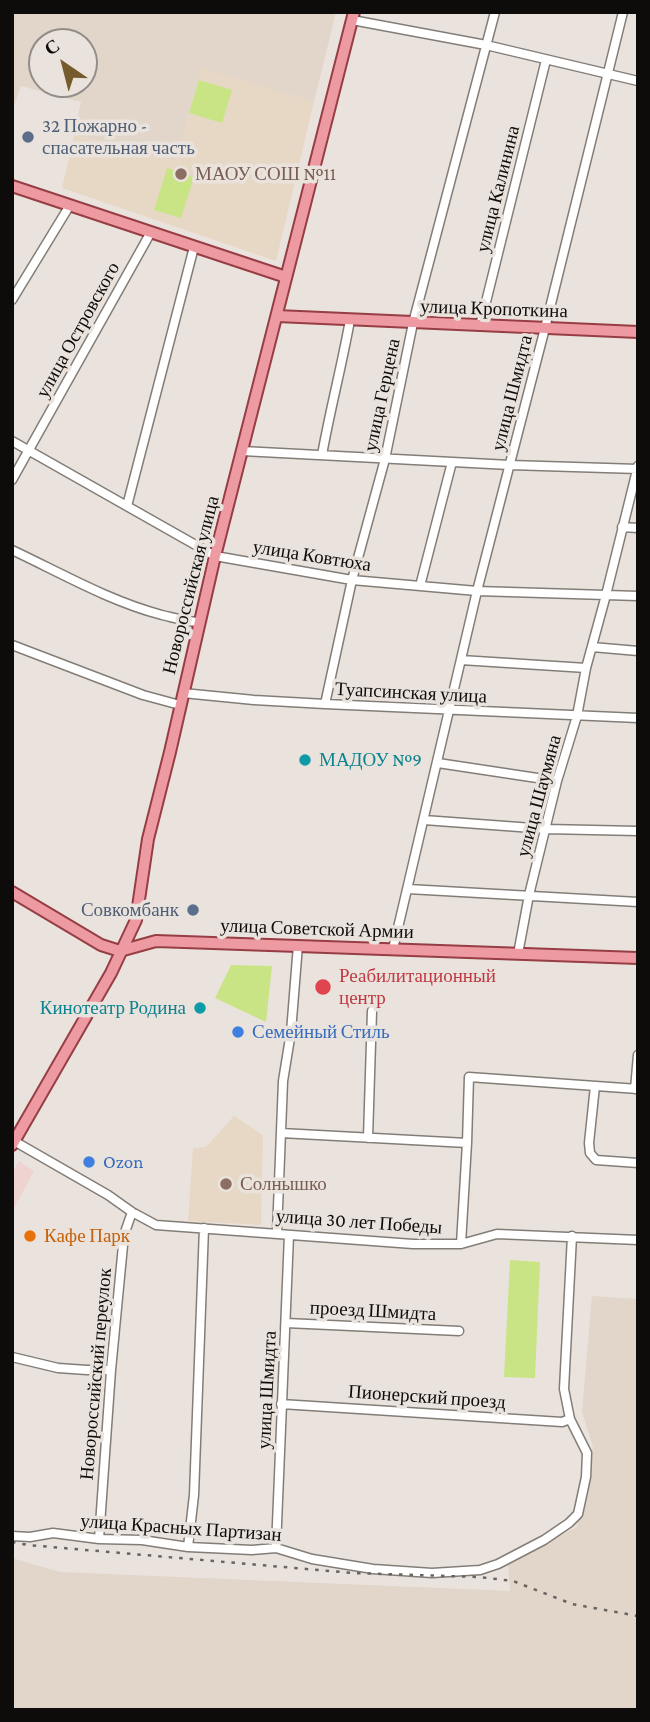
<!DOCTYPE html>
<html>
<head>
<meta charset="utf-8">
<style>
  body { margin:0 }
  #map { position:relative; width:650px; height:1722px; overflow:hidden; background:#eae3dd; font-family:"Crimson Pro",serif }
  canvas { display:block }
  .frame { position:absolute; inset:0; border:14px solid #0e0c0a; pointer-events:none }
  .north { position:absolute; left:28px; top:28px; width:70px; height:70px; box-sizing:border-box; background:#eae3dd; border:2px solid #928d89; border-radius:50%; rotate:325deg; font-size:19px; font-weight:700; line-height:28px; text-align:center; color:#0e0c0a }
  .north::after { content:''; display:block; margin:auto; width:24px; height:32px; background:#765b2d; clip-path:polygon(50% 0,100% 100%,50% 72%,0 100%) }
</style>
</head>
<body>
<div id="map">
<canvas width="650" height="1722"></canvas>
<div class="frame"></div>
<div class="north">С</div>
</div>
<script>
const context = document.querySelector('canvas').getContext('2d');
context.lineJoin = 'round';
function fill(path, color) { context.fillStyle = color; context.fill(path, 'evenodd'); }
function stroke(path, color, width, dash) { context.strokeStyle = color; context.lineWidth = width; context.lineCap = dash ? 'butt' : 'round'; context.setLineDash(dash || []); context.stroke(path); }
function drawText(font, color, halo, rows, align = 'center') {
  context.font = font + ' "Crimson Pro",serif'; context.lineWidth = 7; context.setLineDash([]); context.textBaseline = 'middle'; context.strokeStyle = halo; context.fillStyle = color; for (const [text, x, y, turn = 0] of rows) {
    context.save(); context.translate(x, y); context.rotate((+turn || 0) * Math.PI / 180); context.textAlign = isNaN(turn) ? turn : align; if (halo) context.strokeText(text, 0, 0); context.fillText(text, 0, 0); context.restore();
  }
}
fill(new Path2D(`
  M 19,1161 L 34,1171 L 12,1212 L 12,1173 Z`), '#eed3d1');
fill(new Path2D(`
  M 12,12 L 336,12 L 314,102 L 202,69 L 176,161 L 74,135 L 81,102 L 21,86 L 12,112 ZM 42,42 L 84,42 L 84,84 L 42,84 Z
  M 592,1296 L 636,1299 L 638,1301 L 638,1710 L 12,1710 L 12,1558 L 60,1572 L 510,1591 L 508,1562 L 577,1527 L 593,1447 L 582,1412 Z`), '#e2d5ca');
fill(new Path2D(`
  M 202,68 L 314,102 L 276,261 L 62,188 L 74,135 L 176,161 Z
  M 234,1116 L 263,1135 L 261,1225 L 188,1221 L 193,1148 L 206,1147 Z`), '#e7d8c5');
fill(new Path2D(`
  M 199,80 L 232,90 L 222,123 L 189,113 Z
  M 167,168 L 194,177 L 181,218 L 154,210 Z
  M 231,965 L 272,966 L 266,1022 L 215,998 Z
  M 510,1260 L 540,1262 L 535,1378 L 504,1377 Z`), '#c9e484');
const minor = new Path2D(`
  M 352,20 L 486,45 L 638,81
  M 12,300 L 70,205
  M 480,326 L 546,60
  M 12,441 L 215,556 L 352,580 L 477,591 L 638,596
  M 242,451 L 510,465 L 638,469
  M 322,455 C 330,410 342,365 350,320
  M 12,480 L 151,232
  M 127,506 L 194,247
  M 622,527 L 638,528
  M 12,550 C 61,573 109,601 162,615 C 175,618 187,622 200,622
  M 420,586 L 452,462
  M 12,645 L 143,695 L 180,705
  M 592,647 L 638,651
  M 461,660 L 586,668
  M 183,693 L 254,700 L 325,704 L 638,718
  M 325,704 L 352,580 L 385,459 L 413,323 L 495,12
  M 438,763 L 557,781
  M 424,820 L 546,829 L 638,831
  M 408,889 L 638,902
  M 393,949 L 477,591 L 545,328 L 623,12
  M 518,954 L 529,895 L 557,781 L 577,716 L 586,668 L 606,595 L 638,466
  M 595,1086 L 589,1143 L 590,1153 L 596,1160 L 638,1163
  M 635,1089 L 638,1055
  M 281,1133 L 467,1143
  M 368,1138 L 372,1011
  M 14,1141 L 108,1195 L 132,1212 L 156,1225 L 413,1244 L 461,1244 L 497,1234 L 638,1240
  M 277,1233 L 283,1081 L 291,1032 L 298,945
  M 461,1244 L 467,1143 L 469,1077 L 638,1089
  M 286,1323 L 459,1331
  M 12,1357 L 58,1368 L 87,1370 L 111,1370
  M 281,1404 L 562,1422 L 570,1419
  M 12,1536 L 30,1537 L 53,1533 L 99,1539 L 142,1540 L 188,1547 L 252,1550 L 276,1548 L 312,1559 L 373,1569 L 432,1573 L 480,1570 L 498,1564 L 544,1540 L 569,1523 L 578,1514 L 586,1477 L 587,1453 L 570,1419 L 564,1389 L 572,1236
  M 99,1539 L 111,1370 L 124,1235 L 132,1212
  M 188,1547 L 194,1495 L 204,1228
  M 276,1548 L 289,1235`);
const major = new Path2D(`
  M 12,186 L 286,277
  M 277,316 L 638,332
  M 12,892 L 101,945 L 120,951 L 156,941 L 638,958
  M 12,1145 L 111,973 L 136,920 L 148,839 L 170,752 L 215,556 L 354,12`);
stroke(minor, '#837d77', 11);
stroke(major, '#973d44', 14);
stroke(minor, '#fff', 8);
stroke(major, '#ed9aa2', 10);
stroke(new Path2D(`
  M 12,1542 L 28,1545 L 353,1573 L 479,1577 L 513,1581 L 572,1604 L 638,1616`), '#686460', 2.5, [3.5, 7]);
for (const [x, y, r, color] of [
  [28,137,7,"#5c6f8a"],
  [181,174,7,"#8d6e63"],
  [305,760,7,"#0f9aa8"],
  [193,910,7,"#5c6f8a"],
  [323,987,9,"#e0444e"],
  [200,1008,7,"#0f9aa8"],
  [238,1032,7,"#3f7fe0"],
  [89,1162,7,"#3f7fe0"],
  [226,1184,7,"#8d6e63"],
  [30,1236,7,"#e8710a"]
]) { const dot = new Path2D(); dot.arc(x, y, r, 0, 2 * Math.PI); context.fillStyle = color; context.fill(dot); stroke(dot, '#eae3dd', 2.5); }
drawText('19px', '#4e5e75', '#eae3dd', [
  ["32 Пожарно -",42,126],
  ["спасательная часть",42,148],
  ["Совкомбанк",179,910,"right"]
], 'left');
drawText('19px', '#785e54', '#eae3dd', [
  ["МАОУ СОШ №11",195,174],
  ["Солнышко",240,1184]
], 'left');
drawText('19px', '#0e0c0a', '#eae3dd', [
  ["улица Калинина",498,189,-76],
  ["улица Кропоткина",494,309,2],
  ["улица Островского",78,330,-61],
  ["улица Шмидта",512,393,-76],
  ["улица Герцена",382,395,-78],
  ["улица Ковтюха",312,556,9],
  ["Новороссийская улица",191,585,-76],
  ["Туапсинская улица",411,693,3],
  ["улица Шаумяна",539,796,-75],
  ["улица Советской Армии",317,929,2],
  ["улица 30 лет Победы",359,1222,4],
  ["проезд Шмидта",373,1311,3],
  ["Новороссийский переулок",96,1374,-85],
  ["улица Шмидта",267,1390,-87],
  ["Пионерский проезд",427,1397,4],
  ["улица Красных Партизан",181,1528,4]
]);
drawText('19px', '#0d838f', '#eae3dd', [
  ["МАДОУ №9",319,760],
  ["Кинотеатр Родина",186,1008,"right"]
], 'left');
drawText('19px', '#be3a42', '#eae3dd', [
  ["Реабилитационный",339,976],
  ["центр",339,998]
], 'left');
drawText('19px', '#366cbe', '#eae3dd', [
  ["Семейный Стиль",252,1032],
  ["Ozon",103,1162]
], 'left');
drawText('19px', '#c56008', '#eae3dd', [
  ["Кафе Парк",44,1236]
], 'left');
</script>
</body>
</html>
